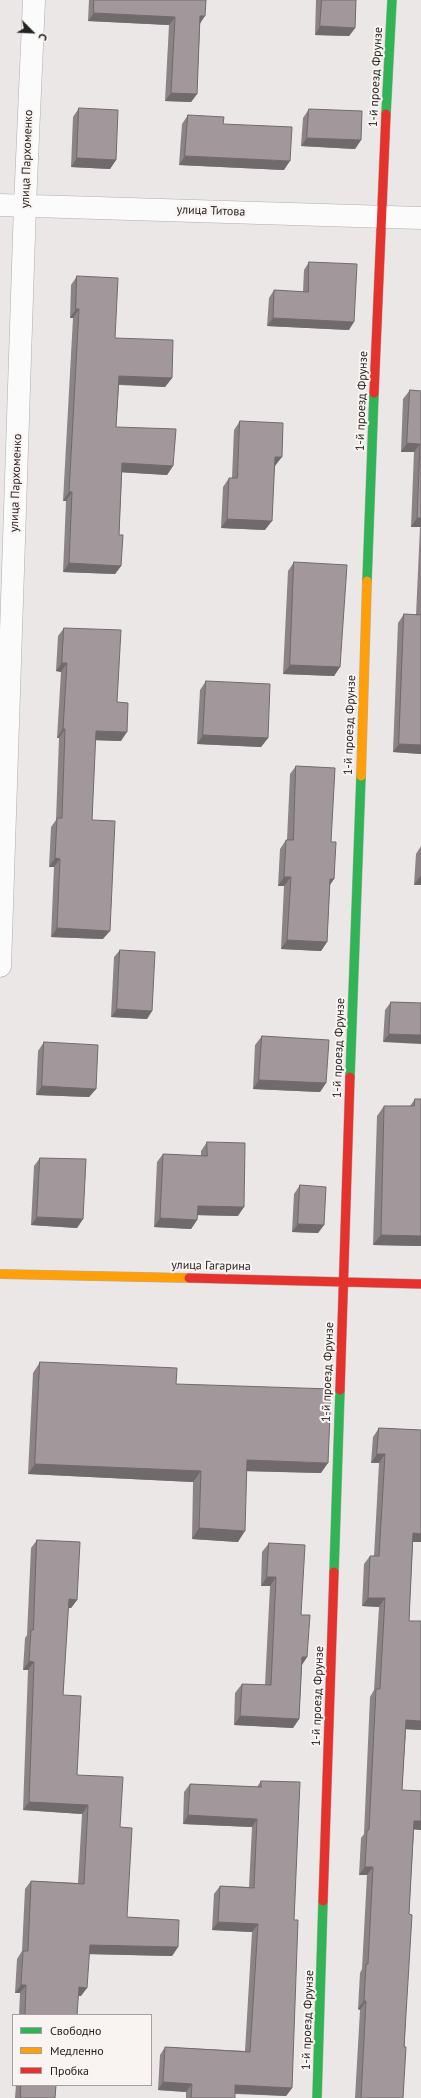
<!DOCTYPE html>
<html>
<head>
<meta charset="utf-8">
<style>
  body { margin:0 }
  #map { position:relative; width:421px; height:2098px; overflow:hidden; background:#eae7e6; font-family:"PT Sans",sans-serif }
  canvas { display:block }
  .legend { position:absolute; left:12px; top:2014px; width:140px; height:72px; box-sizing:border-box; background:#f9f3f1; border:1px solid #a4a09e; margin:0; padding:5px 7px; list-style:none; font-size:12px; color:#252322 }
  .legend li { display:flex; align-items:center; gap:8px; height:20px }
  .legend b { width:20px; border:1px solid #a4a09e }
  .north { position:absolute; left:12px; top:12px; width:40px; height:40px; -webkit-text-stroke:3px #f9f3f1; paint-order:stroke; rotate:114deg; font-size:11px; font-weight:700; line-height:16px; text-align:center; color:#252322 }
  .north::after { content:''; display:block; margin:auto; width:14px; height:18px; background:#252322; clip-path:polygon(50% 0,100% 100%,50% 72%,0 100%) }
</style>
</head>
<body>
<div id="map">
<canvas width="421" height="2098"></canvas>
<ul class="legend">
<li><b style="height:5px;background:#30b455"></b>Свободно</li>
<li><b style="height:5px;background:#ff9f0a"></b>Медленно</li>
<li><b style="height:5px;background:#e5322d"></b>Пробка</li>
</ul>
<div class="north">С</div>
</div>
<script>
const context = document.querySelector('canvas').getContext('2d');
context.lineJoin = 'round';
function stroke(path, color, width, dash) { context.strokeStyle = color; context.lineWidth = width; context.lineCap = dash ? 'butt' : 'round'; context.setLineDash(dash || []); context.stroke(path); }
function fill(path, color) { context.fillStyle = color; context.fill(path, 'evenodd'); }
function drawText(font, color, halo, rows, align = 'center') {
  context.font = font + ' "PT Sans",sans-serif'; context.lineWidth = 4; context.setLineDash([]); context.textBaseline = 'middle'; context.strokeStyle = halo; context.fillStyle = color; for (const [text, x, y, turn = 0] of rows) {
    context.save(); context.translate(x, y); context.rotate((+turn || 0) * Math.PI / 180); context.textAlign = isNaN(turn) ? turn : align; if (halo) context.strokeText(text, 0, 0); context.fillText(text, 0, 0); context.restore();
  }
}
const street = new Path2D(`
  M 0,205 L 421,218
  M 0,966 L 25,205 L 34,0`);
const fast = new Path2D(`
  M 386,114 L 392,0
  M 367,581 L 374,393
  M 350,1077 L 361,776
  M 334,1572 L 340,1390
  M 317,2098 L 323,1901`);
const slow = new Path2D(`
  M 361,776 L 367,581
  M 0,1274 L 189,1278`);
const jam = new Path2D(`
  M 374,393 L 386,114
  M 189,1278 L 421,1284
  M 340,1390 L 350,1077
  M 323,1901 L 334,1572`);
stroke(street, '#b0aead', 23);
stroke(fast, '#b0aead', 10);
stroke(slow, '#b0aead', 10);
stroke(jam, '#b0aead', 10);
stroke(street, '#fcfbfb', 22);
stroke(fast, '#30b455', 9);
stroke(slow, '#ff9f0a', 9);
stroke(jam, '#e5322d', 9);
fill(new Path2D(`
  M 89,0 L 206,0 L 200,24 L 197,94 L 191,102 L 165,101 L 169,25 L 88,21 Z
  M 316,0 L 356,0 L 355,28 L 349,36 L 315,35 Z
  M 79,108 L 116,160 L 110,169 L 71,167 L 73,117 Z
  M 309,109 L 361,140 L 355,149 L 301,146 L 303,118 Z
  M 188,115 L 223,124 L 284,170 L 179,165 L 182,124 Z
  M 309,262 L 349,330 L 267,326 L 269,298 L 274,290 L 303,292 L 304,270 Z
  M 77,276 L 115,338 L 172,378 L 165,387 L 119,385 L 116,427 L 173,466 L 167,475 L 122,472 L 119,535 L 121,566 L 115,574 L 63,572 L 66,501 L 63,501 L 73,318 L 70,318 L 71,285 Z
  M 410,390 L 421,391 L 421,754 L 393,752 L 398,623 L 404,614 L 416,615 L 420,527 L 411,527 L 414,452 L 401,452 L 403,399 Z
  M 240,421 L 275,466 L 274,466 L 265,530 L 221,528 L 223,487 L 229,478 L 232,478 L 234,430 Z
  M 294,562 L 340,667 L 334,676 L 283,674 L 288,571 Z
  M 64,628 L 117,702 L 121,741 L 95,740 L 92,820 L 103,939 L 51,937 L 54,867 L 49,867 L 51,827 L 56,820 L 59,738 L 57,738 L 61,672 L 56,671 L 58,636 Z
  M 206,681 L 268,738 L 261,747 L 197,744 L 200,690 Z
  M 296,766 L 330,885 L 327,942 L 321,951 L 281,949 L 284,886 L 278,886 L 280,849 L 286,840 L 287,840 L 290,774 Z
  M 421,846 L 421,885 L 414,885 L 416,854 Z
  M 120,950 L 152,1011 L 147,1019 L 111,1017 L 114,957 Z
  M 391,1002 L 421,1003 L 383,1042 L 385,1010 Z
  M 262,1036 L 326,1083 L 320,1092 L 253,1089 L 255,1045 Z
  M 44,1042 L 96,1089 L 89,1097 L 36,1095 L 38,1051 Z
  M 415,1099 L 421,1099 L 421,1246 L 373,1245 L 377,1116 L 384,1106 L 410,1106 Z
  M 207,1142 L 238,1216 L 197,1215 L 197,1220 L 191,1229 L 154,1227 L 157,1162 L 163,1154 L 201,1156 L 201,1151 Z
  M 40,1158 L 83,1219 L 77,1228 L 31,1225 L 34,1166 Z
  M 300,1185 L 324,1225 L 318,1233 L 292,1232 L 294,1194 Z
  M 40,1362 L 176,1384 L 321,1473 L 247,1471 L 238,1542 L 192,1539 L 193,1482 L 28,1474 L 33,1373 Z
  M 379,1428 L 421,1430 L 421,1542 L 413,1542 L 409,1621 L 421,1621 L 421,1730 L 406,1729 L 402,1790 L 421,1830 L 414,1829 L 409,1914 L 403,2098 L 355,2098 L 360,2010 L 358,2009 L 360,1973 L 362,1969 L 367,1875 L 359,1875 L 361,1838 L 364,1834 L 370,1697 L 374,1690 L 379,1607 L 362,1606 L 364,1564 L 370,1556 L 374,1556 L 379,1463 L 371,1463 L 373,1437 Z
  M 37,1540 L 77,1600 L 71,1608 L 68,1608 L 63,1695 L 77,1775 L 120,1827 L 127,1917 L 178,1947 L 172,1956 L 89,1954 L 81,1996 L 78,1996 L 77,2015 L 19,2015 L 20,1993 L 15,1993 L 17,1959 L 22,1951 L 25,1889 L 31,1881 L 78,1883 L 82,1814 L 23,1810 L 28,1670 L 23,1670 L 25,1638 L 27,1635 L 31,1548 Z
  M 269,1543 L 301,1615 L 307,1657 L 302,1665 L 299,1719 L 293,1728 L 234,1725 L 235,1693 L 242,1684 L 265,1685 L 270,1586 L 261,1586 L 262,1552 Z
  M 261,1781 L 294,1920 L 292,2088 L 286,2096 L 235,2094 L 235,2098 L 186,2098 L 186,2092 L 158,2090 L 160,2055 L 165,2047 L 245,2051 L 252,1932 L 212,1930 L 214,1894 L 220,1886 L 249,1887 L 252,1827 L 183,1824 L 184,1792 L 190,1784 L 257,1787 Z
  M 16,2085 L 56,2085 L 55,2098 L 15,2098 Z`), '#8b8385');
fill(new Path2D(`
  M 94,13 L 175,17 L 169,25 L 88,21 Z
  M 200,16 L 205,16 L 199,25 Z
  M 320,26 L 355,28 L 349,36 L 315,35 Z
  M 171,93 L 197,94 L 191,102 L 165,101 Z
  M 307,138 L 361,140 L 355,149 L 301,146 Z
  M 185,156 L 290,161 L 284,170 L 179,165 Z
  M 77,158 L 116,160 L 110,169 L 71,167 Z
  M 76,309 L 79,309 L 73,318 L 70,318 Z
  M 273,318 L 354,322 L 349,330 L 267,326 Z
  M 119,376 L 172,378 L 165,387 L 113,384 Z
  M 407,443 L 420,444 L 414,452 L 401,452 Z
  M 275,457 L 282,457 L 275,466 L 269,466 Z
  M 122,463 L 173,466 L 167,475 L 116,472 Z
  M 69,492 L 72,492 L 66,501 L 63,501 Z
  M 417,518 L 421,518 L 421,526 L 420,527 L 411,527 Z
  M 227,519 L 272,521 L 265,530 L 221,528 Z
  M 69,563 L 121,566 L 115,574 L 63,572 Z
  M 62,663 L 67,663 L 61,672 L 56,671 Z
  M 290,665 L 340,667 L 334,676 L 283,674 Z
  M 63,729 L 65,729 L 59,738 L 57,738 Z
  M 96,731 L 127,732 L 121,741 L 90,740 Z
  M 203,735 L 268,738 L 261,747 L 197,744 Z
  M 399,744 L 421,745 L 421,754 L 393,752 Z
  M 55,858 L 60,859 L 54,867 L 49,867 Z
  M 420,876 L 421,876 L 421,885 L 414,885 Z
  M 284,877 L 291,877 L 284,886 L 278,886 Z
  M 330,879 L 334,879 L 328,888 Z
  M 57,928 L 110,931 L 103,939 L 51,937 Z
  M 287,940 L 327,942 L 321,951 L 281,949 Z
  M 117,1009 L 152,1011 L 147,1019 L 111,1017 Z
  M 389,1034 L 421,1035 L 421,1044 L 383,1042 Z
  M 259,1080 L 326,1083 L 320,1092 L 253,1089 Z
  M 42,1086 L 96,1089 L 89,1097 L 36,1095 Z
  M 198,1206 L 244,1207 L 238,1216 L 192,1215 Z
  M 37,1217 L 83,1219 L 77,1228 L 31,1225 Z
  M 160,1218 L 197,1220 L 191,1229 L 154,1227 Z
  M 298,1224 L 324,1225 L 318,1233 L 292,1232 Z
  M 381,1235 L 421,1236 L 421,1246 L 373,1245 Z
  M 377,1454 L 385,1454 L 379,1463 L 371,1463 Z
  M 247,1460 L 328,1463 L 321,1473 L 240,1471 Z
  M 35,1464 L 201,1471 L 193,1482 L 28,1474 Z
  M 199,1528 L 245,1531 L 238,1542 L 192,1539 Z
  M 413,1533 L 421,1534 L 421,1542 L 407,1542 Z
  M 267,1577 L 276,1577 L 270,1586 L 261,1586 Z
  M 368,1598 L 385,1598 L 379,1607 L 362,1606 Z
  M 69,1599 L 77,1600 L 71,1608 L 63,1608 Z
  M 302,1657 L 307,1657 L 301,1666 Z
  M 29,1661 L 34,1662 L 28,1670 L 23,1670 Z
  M 240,1716 L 299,1719 L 293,1728 L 234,1725 Z
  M 406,1720 L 421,1721 L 421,1730 L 401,1729 Z
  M 29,1802 L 88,1805 L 82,1814 L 23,1810 Z
  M 188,1815 L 257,1819 L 252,1827 L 183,1824 Z
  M 414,1821 L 421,1821 L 421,1830 L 408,1829 Z
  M 365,1867 L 373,1867 L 367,1875 L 359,1875 Z
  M 218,1922 L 258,1924 L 252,1932 L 212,1930 Z
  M 90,1945 L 178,1947 L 172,1956 L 84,1954 Z
  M 21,1985 L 26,1985 L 20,1993 L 15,1993 Z
  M 79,1987 L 87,1988 L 81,1996 L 73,1995 Z
  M 364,2001 L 366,2001 L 360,2010 L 358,2009 Z
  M 163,2082 L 192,2084 L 186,2092 L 158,2090 Z
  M 235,2085 L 292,2088 L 286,2096 L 230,2093 Z`), '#716a6c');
const building = new Path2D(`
  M 94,0 L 206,0 L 205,16 L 200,16 L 197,94 L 171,93 L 175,17 L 94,13 Z
  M 322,0 L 356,0 L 355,28 L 320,26 Z
  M 79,108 L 118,110 L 116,160 L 77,158 Z
  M 309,109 L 362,111 L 361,140 L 307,138 Z
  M 188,115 L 224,117 L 223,124 L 292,127 L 290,161 L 185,156 Z
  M 309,262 L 357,264 L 354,322 L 273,318 L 274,290 L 308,292 Z
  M 77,276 L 118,278 L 115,338 L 173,340 L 172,378 L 119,376 L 116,427 L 176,429 L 173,466 L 122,463 L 119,535 L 123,535 L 121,566 L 69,563 L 72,492 L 69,492 L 79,309 L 76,309 Z
  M 410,390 L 421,391 L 421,518 L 417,518 L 420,444 L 407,443 Z
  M 240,421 L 283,423 L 282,457 L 275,457 L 272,521 L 227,519 L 229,478 L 237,478 Z
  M 294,562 L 347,565 L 340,667 L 290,665 Z
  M 404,614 L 421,615 L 421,745 L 399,744 Z
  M 64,628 L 121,630 L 117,702 L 128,703 L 127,732 L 96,731 L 92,820 L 115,821 L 110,931 L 57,928 L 60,859 L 55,858 L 57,818 L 62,818 L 65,729 L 63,729 L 67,663 L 62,663 Z
  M 206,681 L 270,684 L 268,738 L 203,735 Z
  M 296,766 L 335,768 L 331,842 L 336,842 L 334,879 L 330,879 L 327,942 L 287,940 L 291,877 L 284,877 L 286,840 L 293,840 Z
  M 120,950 L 155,952 L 152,1011 L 117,1009 Z
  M 391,1002 L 421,1003 L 421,1035 L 389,1034 Z
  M 262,1036 L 329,1040 L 326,1083 L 259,1080 Z
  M 44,1042 L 98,1045 L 96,1089 L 42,1086 Z
  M 415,1099 L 421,1099 L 421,1236 L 381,1235 L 384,1106 L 414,1106 Z
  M 207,1142 L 245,1143 L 244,1207 L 198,1206 L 197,1220 L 160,1218 L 163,1154 L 207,1156 Z
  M 40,1158 L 86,1159 L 83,1219 L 37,1217 Z
  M 300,1185 L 326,1187 L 324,1225 L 298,1224 Z
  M 40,1362 L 177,1368 L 176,1384 L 331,1389 L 328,1463 L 247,1460 L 245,1531 L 199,1528 L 201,1471 L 35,1464 Z
  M 379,1428 L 421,1430 L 421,1534 L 413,1533 L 409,1621 L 421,1621 L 421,1721 L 406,1720 L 402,1790 L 421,1791 L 421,1821 L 414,1821 L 409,1914 L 412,1915 L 404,2047 L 406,2047 L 403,2098 L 361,2098 L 366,2001 L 364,2001 L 366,1964 L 368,1964 L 373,1867 L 365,1867 L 367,1830 L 369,1830 L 376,1689 L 380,1689 L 385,1598 L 368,1598 L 370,1556 L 379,1556 L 385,1454 L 377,1454 Z
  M 37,1540 L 80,1542 L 77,1600 L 69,1599 L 63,1695 L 81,1696 L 77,1775 L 123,1777 L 120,1827 L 132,1828 L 127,1917 L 179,1920 L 178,1947 L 90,1945 L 87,1988 L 79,1987 L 77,2015 L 25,2015 L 26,1985 L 21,1985 L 23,1951 L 28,1951 L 31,1881 L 84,1884 L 88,1805 L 29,1802 L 34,1662 L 29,1661 L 31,1630 L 33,1630 Z
  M 269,1543 L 305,1545 L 301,1615 L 310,1615 L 307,1657 L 302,1657 L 299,1719 L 240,1716 L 242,1684 L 271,1685 L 276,1577 L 267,1577 Z
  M 261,1781 L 300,1782 L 294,1920 L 298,1920 L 292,2088 L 235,2085 L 235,2098 L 191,2098 L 192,2084 L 163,2082 L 165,2047 L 250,2052 L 258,1924 L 218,1922 L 220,1886 L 254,1888 L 257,1819 L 188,1815 L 190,1784 L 261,1787 Z
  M 21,2085 L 56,2085 L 55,2098 L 21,2098 Z`);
fill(building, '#a2989b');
stroke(building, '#716a6c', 1);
drawText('12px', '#252322', '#f9f3f1', [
  ["1-й проезд Фрунзе",376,77,-87],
  ["улица Пархоменко",27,159,-88],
  ["улица Титова",211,211,2],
  ["1-й проезд Фрунзе",362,401,-88],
  ["улица Пархоменко",16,483,-88],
  ["1-й проезд Фрунзе",350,725,-88],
  ["1-й проезд Фрунзе",339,1048,-88],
  ["улица Гагарина",211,1266,1],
  ["1-й проезд Фрунзе",328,1372,-88],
  ["1-й проезд Фрунзе",318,1696,-88],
  ["1-й проезд Фрунзе",308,2020,-88]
]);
</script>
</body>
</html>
